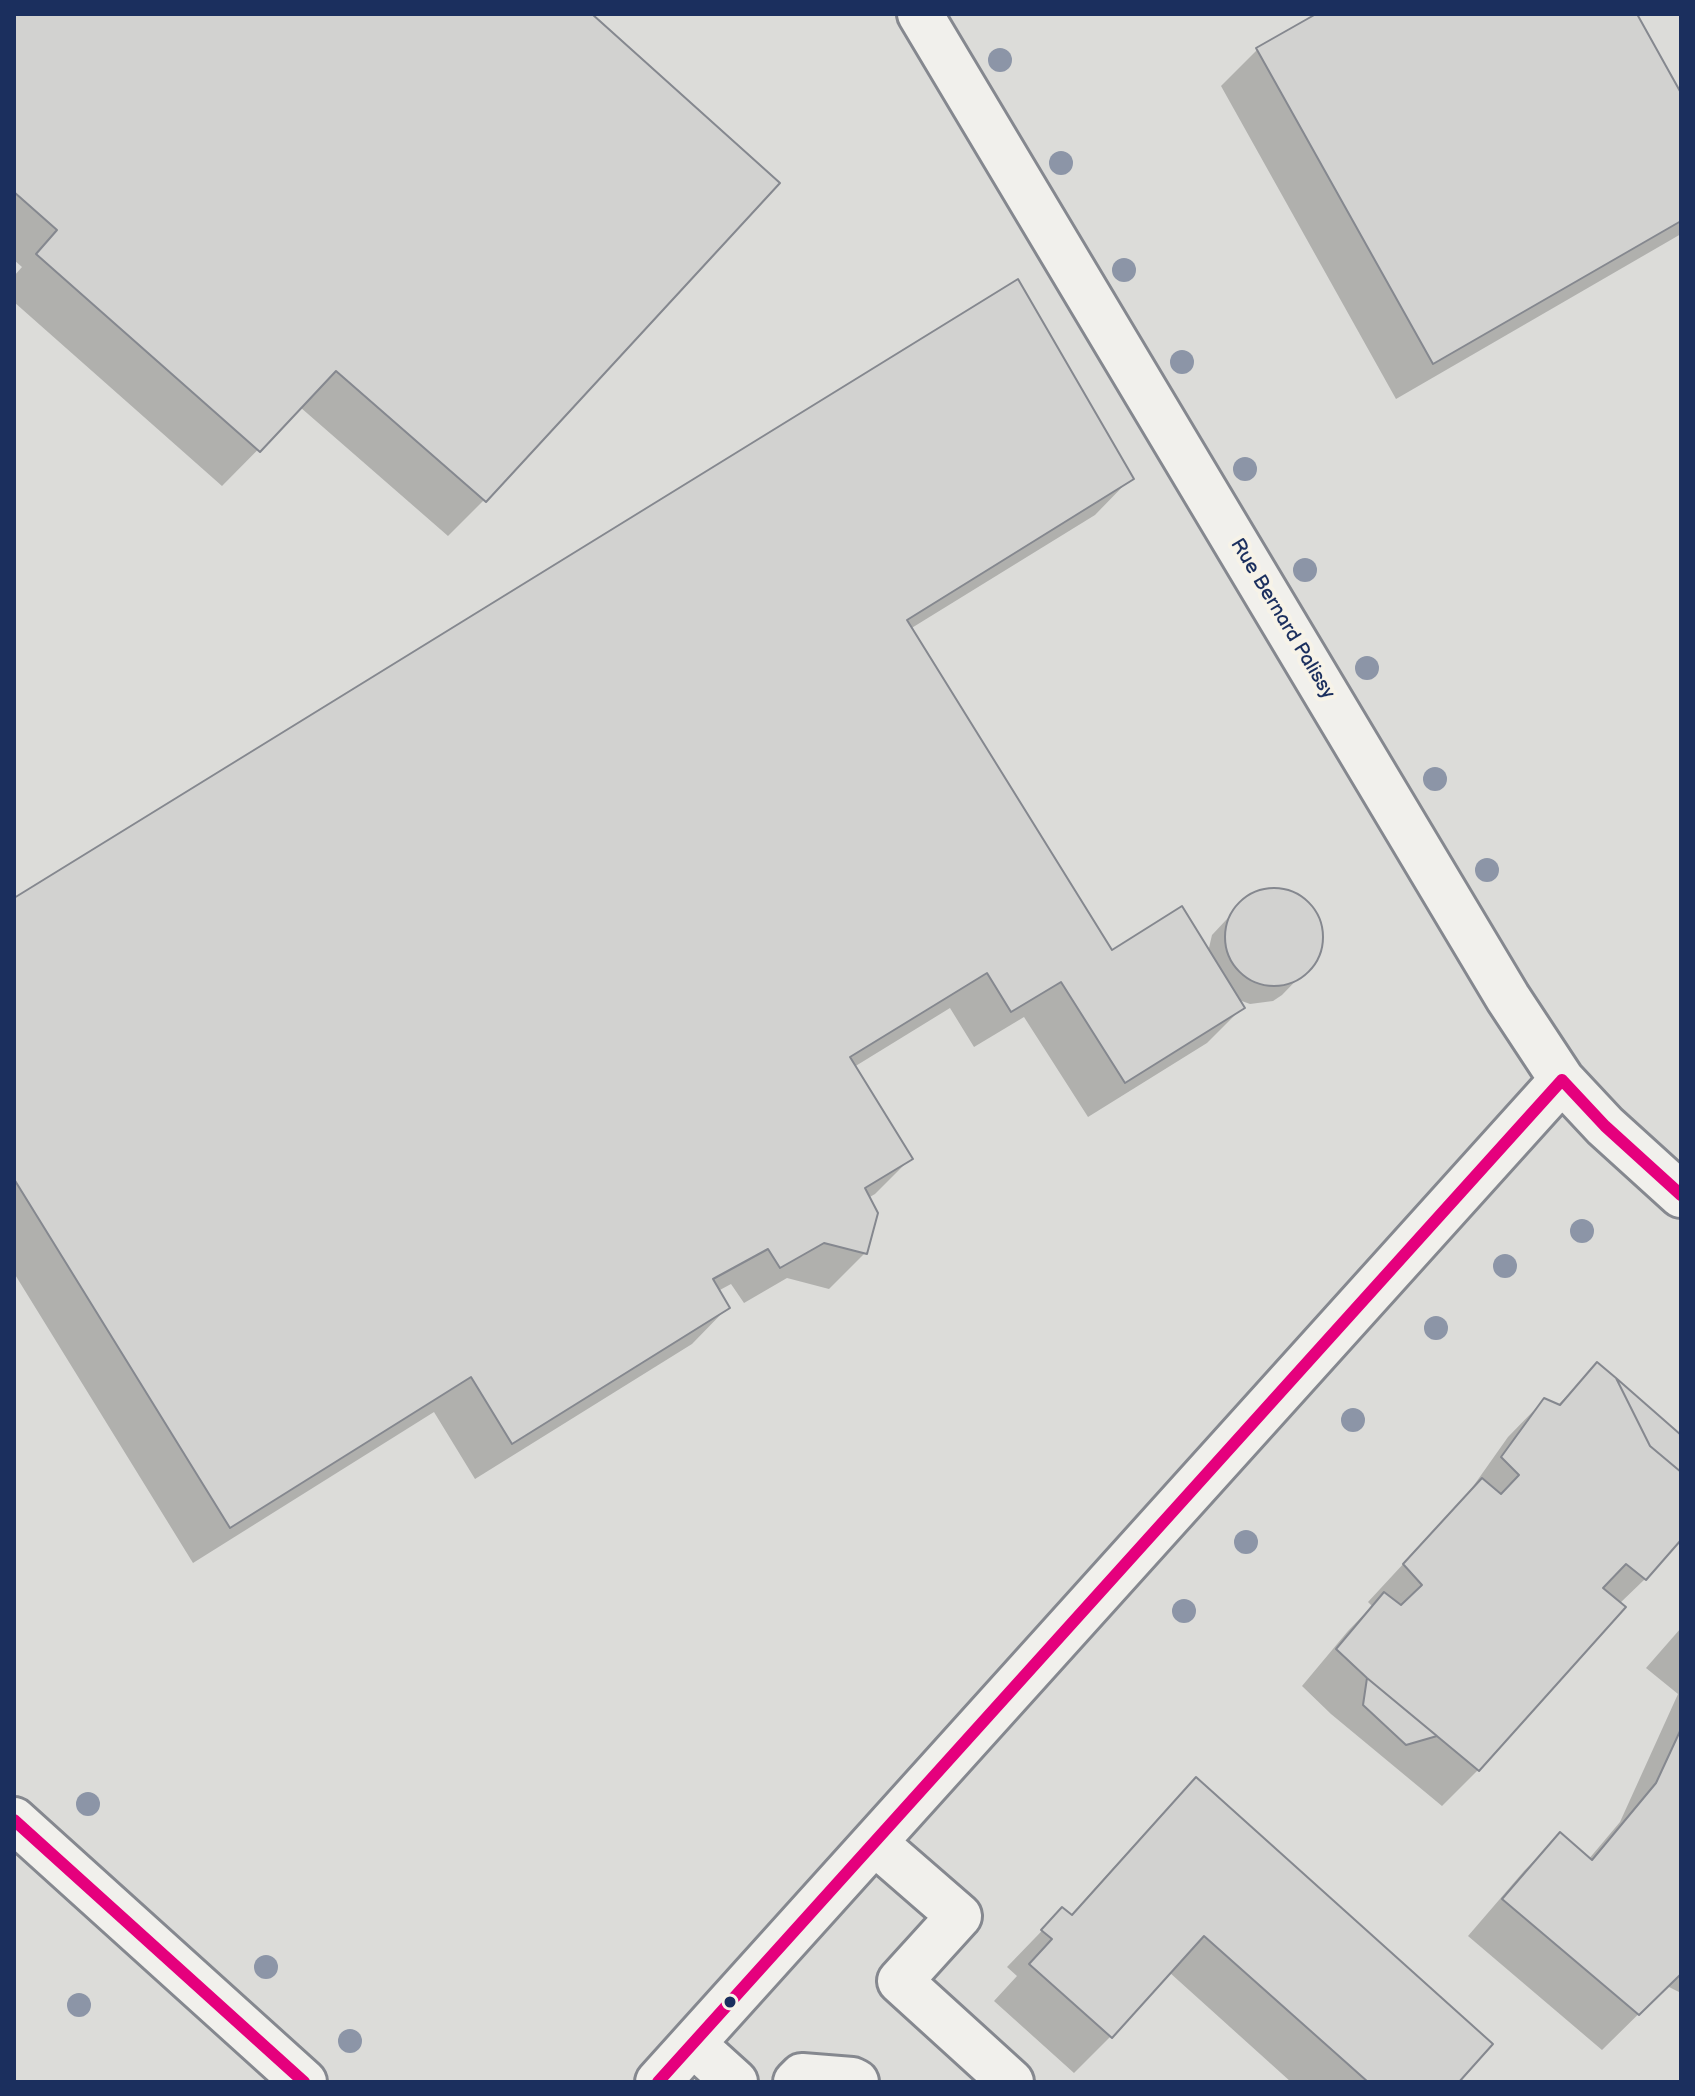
<!DOCTYPE html>
<html>
<head>
<meta charset="utf-8">
<style>
  body { margin:0 }
  #map { position:relative; width:1695px; height:2096px; overflow:hidden; background:#ebeae5; font-family:"Balsamiq Sans",sans-serif }
  canvas { display:block }
  .frame { position:absolute; inset:0; border:16px solid #1b2f5e; pointer-events:none }
</style>
</head>
<body>
<div id="map">
<canvas width="1695" height="2096"></canvas>
<div class="frame"></div>
</div>
<script>
const context = document.querySelector('canvas').getContext('2d');
context.lineJoin = 'round';
function fill(path, color) { context.fillStyle = color; context.fill(path, 'evenodd'); }
function stroke(path, color, width, dash) { context.strokeStyle = color; context.lineWidth = width; context.lineCap = dash ? 'butt' : 'round'; context.setLineDash(dash || []); context.stroke(path); }
function drawText(font, color, halo, rows, align = 'center') {
  context.font = font + ' "Balsamiq Sans",sans-serif'; context.lineWidth = 8; context.setLineDash([]); context.textBaseline = 'middle'; context.strokeStyle = halo; context.fillStyle = color; for (const [text, x, y, turn = 0] of rows) {
    context.save(); context.translate(x, y); context.rotate((+turn || 0) * Math.PI / 180); context.textAlign = isNaN(turn) ? turn : align; if (halo) context.strokeText(text, 0, 0); context.fillText(text, 0, 0); context.restore();
  }
}
fill(new Path2D(`
  M 14,14 L 1681,14 L 1681,2082 L 14,2082 Z`), '#dcdcd9');
fill(new Path2D(`
  M 14,14 L 588,14 L 484,500 L 448,536 L 300,407 L 222,486 L 14,302 L 14,276 L 22,267 L 14,260 Z
  M 1320,14 L 1635,14 L 1681,97 L 1681,234 L 1396,399 L 1221,86 L 1257,50 Z
  M 1131,478 L 1095,515 L 910,629 L 1112,953 L 1208,952 L 1212,935 L 1227,919 L 1247,898 L 1268,890 L 1289,892 L 1299,897 L 1315,913 L 1319,922 L 1321,943 L 1311,965 L 1282,995 L 1273,1001 L 1250,1004 L 1239,1000 L 1243,1007 L 1207,1043 L 1088,1117 L 1024,1017 L 974,1047 L 950,1008 L 854,1067 L 911,1158 L 875,1194 L 868,1198 L 865,1253 L 829,1289 L 787,1278 L 744,1303 L 731,1284 L 718,1291 L 728,1307 L 692,1344 L 475,1479 L 434,1412 L 193,1563 L 14,1273 L 14,901 Z
  M 1597,1365 L 1681,1438 L 1681,1537 L 1645,1579 L 1619,1604 L 1478,1770 L 1442,1806 L 1331,1714 L 1302,1686 L 1348,1631 L 1372,1606 L 1368,1602 L 1467,1495 L 1508,1437 L 1544,1400 L 1557,1406 Z
  M 1681,1628 L 1681,1993 L 1667,1986 L 1602,2050 L 1468,1936 L 1524,1871 L 1560,1835 L 1588,1860 L 1620,1822 L 1678,1694 L 1646,1668 Z
  M 1196,1780 L 1456,2082 L 1291,2082 L 1169,1972 L 1110,2037 L 1074,2073 L 994,2001 L 1017,1976 L 1007,1967 L 1062,1910 L 1070,1916 L 1160,1816 Z`), '#0003');
const building = new Path2D(`
  M 14,14 L 592,14 L 780,183 L 486,502 L 336,371 L 260,452 L 36,254 L 57,230 L 14,192 Z
  M 1316,14 L 1637,14 L 1681,93 L 1681,221 L 1433,364 L 1256,48 Z
  M 1018,279 L 1134,479 L 907,620 L 1112,950 L 1182,906 L 1245,1008 L 1125,1083 L 1061,982 L 1011,1012 L 987,973 L 850,1057 L 913,1159 L 865,1188 L 878,1213 L 867,1254 L 824,1243 L 780,1268 L 768,1249 L 713,1279 L 730,1308 L 512,1444 L 471,1377 L 230,1528 L 14,1179 L 14,898 Z
  M1225 937a49 49 0 1 1 98 0a49 49 0 1 1-98 0Z
  M 1597,1362 L 1616,1378 L 1650,1446 L 1681,1472 L 1681,1540 L 1646,1580 L 1626,1564 L 1603,1588 L 1626,1607 L 1479,1771 L 1367,1678 L 1336,1649 L 1384,1592 L 1401,1605 L 1422,1585 L 1403,1564 L 1482,1478 L 1501,1494 L 1519,1475 L 1501,1457 L 1544,1398 L 1560,1405 Z
  M 1616,1378 L 1681,1435 L 1681,1472 L 1650,1446 Z
  M 1367,1678 L 1437,1736 L 1406,1745 L 1363,1705 Z
  M 1681,1729 L 1681,1974 L 1639,2015 L 1502,1899 L 1560,1832 L 1592,1860 L 1656,1783 Z
  M 1196,1777 L 1493,2044 L 1459,2082 L 1368,2082 L 1204,1936 L 1112,2038 L 1029,1964 L 1052,1939 L 1041,1930 L 1062,1907 L 1072,1915 Z`);
fill(building, '#d2d2d0');
stroke(building, '#85888f', 2);
const minor = new Path2D(`
  M 920,14 L 1508,998 L 1562,1080 L 1605,1126 L 1681,1195
  M 14,1820 L 304,2082
  M 875,1843 L 959,1916 L 900,1981 L 1011,2082
  M 693,2044 L 735,2082
  M 658,2082 L 1562,1080
  M 796,2082 L 802,2076 L 852,2080 L 856,2082`);
stroke(minor, '#85888f', 50);
stroke(minor, '#f1f0ec', 44);
stroke(new Path2D(`
  M 1562,1080 L 1605,1126 L 1681,1195
  M 14,1820 L 304,2082
  M 658,2082 L 1562,1080`), '#e5007d', 12);
context.fillStyle = '#8c95a7';
for (const [x, y] of [
  [1000,60],
  [1061,163],
  [1124,270],
  [1182,362],
  [1245,469],
  [1305,570],
  [1367,668],
  [1435,779],
  [1487,870],
  [1582,1231],
  [1505,1266],
  [1436,1328],
  [1353,1420],
  [1246,1542],
  [1184,1611],
  [88,1804],
  [266,1967],
  [79,2005],
  [350,2041]
]) { context.beginPath(); context.arc(x, y, 12, 0, 2 * Math.PI); context.fill(); }
for (const [x, y, r, color] of [
  [730,2002,7,"#1b2f5e"]
]) { const dot = new Path2D(); dot.arc(x, y, r, 0, 2 * Math.PI); context.fillStyle = color; context.fill(dot); stroke(dot, '#f7f3e8', 3); }
drawText('20px', '#1b2f5e', '#f7f3e8', [
  ["Rue Bernard Palissy",1282,619,59]
]);
</script>
</body>
</html>
